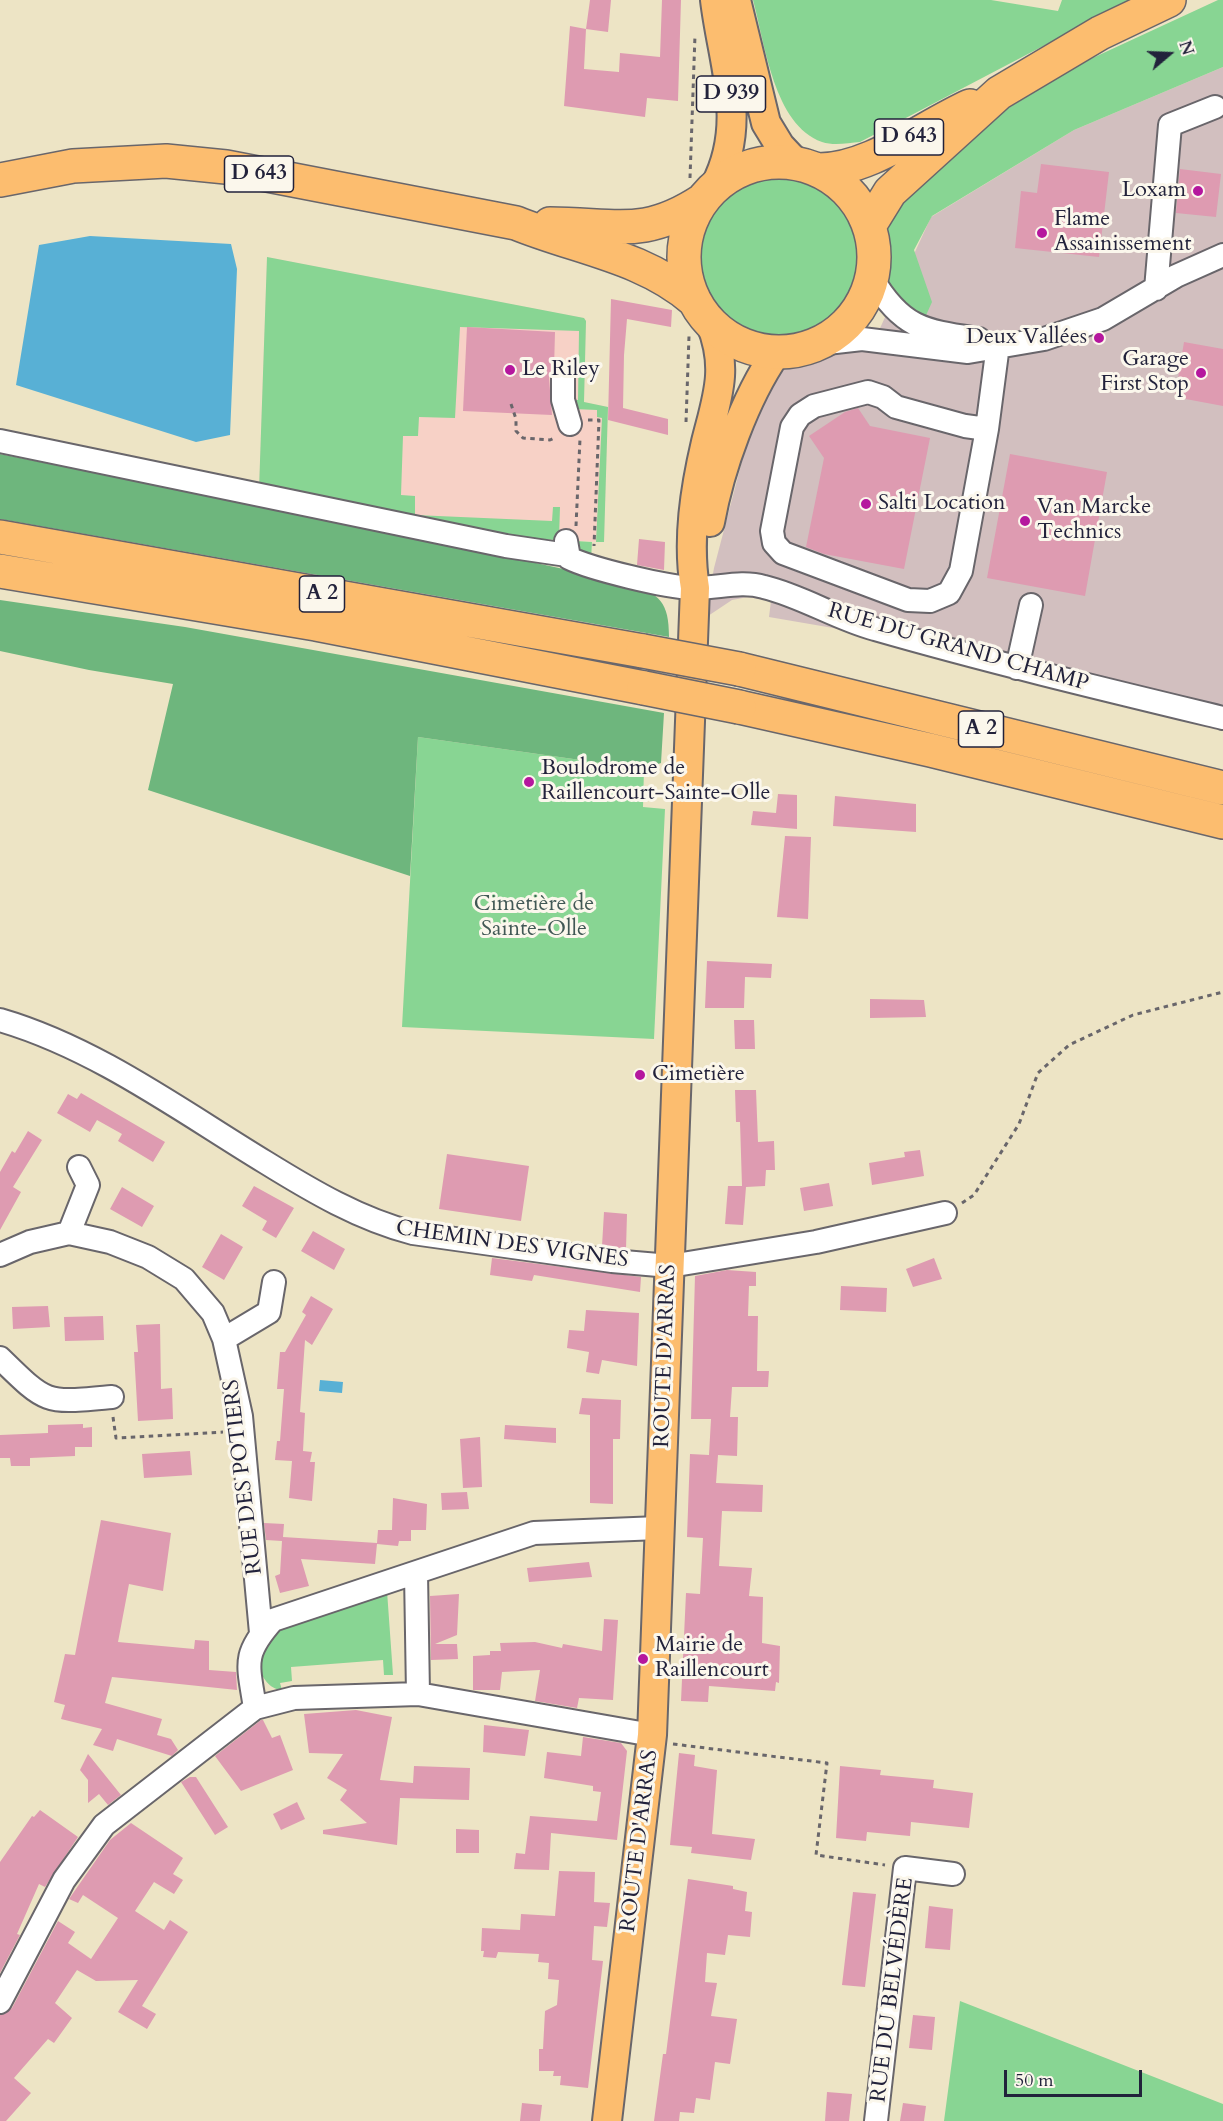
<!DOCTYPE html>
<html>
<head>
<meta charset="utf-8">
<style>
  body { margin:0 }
  #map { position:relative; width:1223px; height:2121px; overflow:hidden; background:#ede4c5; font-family:Cardo,serif }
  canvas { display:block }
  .north { position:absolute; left:1139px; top:24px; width:60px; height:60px; -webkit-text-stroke:4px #fbf7ec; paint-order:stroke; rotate:71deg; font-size:16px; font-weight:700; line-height:24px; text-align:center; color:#22223b }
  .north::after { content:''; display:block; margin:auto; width:21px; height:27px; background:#22223b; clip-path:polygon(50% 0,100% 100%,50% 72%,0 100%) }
  .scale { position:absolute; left:1004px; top:2070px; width:138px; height:27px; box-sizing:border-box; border:3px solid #22223b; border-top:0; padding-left:8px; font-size:18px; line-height:21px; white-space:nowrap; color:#22223b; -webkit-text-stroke:4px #fbf7ec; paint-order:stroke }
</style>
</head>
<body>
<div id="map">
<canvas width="1223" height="2121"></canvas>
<div class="north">N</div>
<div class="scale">50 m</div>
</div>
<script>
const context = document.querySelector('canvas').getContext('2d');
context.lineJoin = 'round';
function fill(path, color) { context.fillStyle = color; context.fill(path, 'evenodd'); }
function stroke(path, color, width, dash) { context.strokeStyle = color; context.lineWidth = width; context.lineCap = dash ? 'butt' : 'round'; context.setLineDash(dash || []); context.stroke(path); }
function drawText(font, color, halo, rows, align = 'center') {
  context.font = font + ' Cardo,serif'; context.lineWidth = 6; context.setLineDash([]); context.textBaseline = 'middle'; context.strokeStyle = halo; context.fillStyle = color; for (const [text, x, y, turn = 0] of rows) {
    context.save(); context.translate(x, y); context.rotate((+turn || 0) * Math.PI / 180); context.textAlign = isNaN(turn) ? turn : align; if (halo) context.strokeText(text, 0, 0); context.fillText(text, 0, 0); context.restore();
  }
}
fill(new Path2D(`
  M 267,257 L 584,318 L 586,321 L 584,402 L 608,407 L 604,542 L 555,540 L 259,490 Z`), '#f7d1c6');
fill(new Path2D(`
  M 1223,67 L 1223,729 L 956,663 L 839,629 L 769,617 L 771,601 L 748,597 L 732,600 L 705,618 L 714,568 L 747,442 L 772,383 L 786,366 L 816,355 L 870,350 L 931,217 L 1074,130 Z`), '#d2bfbf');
fill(new Path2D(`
  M 753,0 L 991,0 L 1058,11 L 1062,0 L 1131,0 L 860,142 C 848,143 834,146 822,142 C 774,125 765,44 753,0 Z
  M 1218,0 L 1223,0 L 1223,67 L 1074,130 L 932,216 L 914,250 L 932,302 L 923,322 L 887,287 L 884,272 L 884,219 L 1005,110 L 1084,62 Z
  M699 257a80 80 0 1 1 160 0a80 80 0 1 1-160 0Z
  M 267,257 L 584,318 L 586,321 L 584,402 L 608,407 L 604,542 L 596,542 L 602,418 L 597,417 L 597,410 L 574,409 L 570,400 L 578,400 L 579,331 L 460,327 L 455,418 L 419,417 L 418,436 L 403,436 L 401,495 L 415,496 L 415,515 L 552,521 L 553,507 L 560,507 L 559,538 L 555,540 L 504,537 L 259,490 Z
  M 575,541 L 592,542 L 591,560 L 579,553 Z
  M 418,737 L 644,769 L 643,807 L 665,809 L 654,1039 L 402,1027 Z
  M 387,1591 L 393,1675 L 384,1675 L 383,1660 L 291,1667 L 292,1681 L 280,1683 L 282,1690 C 269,1689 263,1678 258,1667 L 272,1629 Z
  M 960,2001 L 1223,2104 L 1223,2121 L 944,2121 Z`), '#88d593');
fill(new Path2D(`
  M 0,454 L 384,530 L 628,583 C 660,594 669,602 669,637 L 0,519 Z
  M 0,600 L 185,627 L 664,713 L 661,763 L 644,769 L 418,737 L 410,876 L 148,790 L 173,684 L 89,670 L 0,651 Z`), '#6eb67d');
fill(new Path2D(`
  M 90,236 L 231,244 L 237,269 L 230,435 L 196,442 L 16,385 L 39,245 Z
  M 320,1380 L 343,1382 L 342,1393 L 319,1391 Z`), '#58b0d5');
fill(new Path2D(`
  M 590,0 L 611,0 L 608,32 L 586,29 Z
  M 662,0 L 681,0 L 678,101 L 647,98 L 645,117 L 564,106 L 570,26 L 586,29 L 584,69 L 619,72 L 620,53 L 660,57 Z
  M 1041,164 L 1109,172 L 1099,257 L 1015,248 L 1021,191 L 1037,193 Z
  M 1180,169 L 1221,174 L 1216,217 L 1176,213 Z
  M 611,299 L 672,310 L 671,327 L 627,319 L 624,355 L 623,408 L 668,419 L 668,435 L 608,420 Z
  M 467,327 L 555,332 L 554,369 L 549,378 L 552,415 L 463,411 Z
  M 1184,342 L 1223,349 L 1223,406 L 1175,397 Z
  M 858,408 L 870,426 L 930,438 L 904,569 L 824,554 L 806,547 L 824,458 L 809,436 L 845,412 Z
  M 1010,454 L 1107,472 L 1085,596 L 987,578 Z
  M 639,539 L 665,542 L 664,570 L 637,565 Z
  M 778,794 L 797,795 L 797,829 L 751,825 L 753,811 L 776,813 Z
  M 835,796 L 916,804 L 916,832 L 833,826 Z
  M 785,836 L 811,837 L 808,919 L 777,917 Z
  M 707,961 L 772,964 L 771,978 L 745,977 L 744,1008 L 705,1008 Z
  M 870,999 L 924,1000 L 926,1017 L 870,1018 Z
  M 734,1020 L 754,1020 L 755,1049 L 735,1049 Z
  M 735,1090 L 756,1090 L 758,1142 L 774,1141 L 775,1170 L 766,1170 L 765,1186 L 746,1187 L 743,1225 L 725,1224 L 728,1186 L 742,1186 L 740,1122 L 736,1122 Z
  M 81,1093 L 165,1142 L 153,1162 L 118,1141 L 122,1134 L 97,1120 L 90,1132 L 57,1113 L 68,1094 L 77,1099 Z
  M 28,1131 L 42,1140 L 13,1187 L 21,1192 L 0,1230 L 0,1172 L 12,1151 L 15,1153 Z
  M 920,1150 L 924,1176 L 872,1185 L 869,1163 L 905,1157 L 904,1152 Z
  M 447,1154 L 529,1166 L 521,1221 L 439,1209 Z
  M 829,1183 L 833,1206 L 804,1211 L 800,1188 Z
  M 254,1186 L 294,1208 L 276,1238 L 262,1230 L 267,1221 L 242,1206 Z
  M 122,1187 L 154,1206 L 142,1227 L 110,1209 Z
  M 604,1212 L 627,1214 L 626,1249 L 602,1246 Z
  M 313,1231 L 345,1249 L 334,1270 L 301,1251 Z
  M 221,1234 L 243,1247 L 224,1280 L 202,1267 Z
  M 492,1258 L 641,1277 L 640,1292 L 534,1275 L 532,1281 L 490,1275 Z
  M 934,1258 L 942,1279 L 913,1287 L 906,1269 Z
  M 727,1270 L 756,1272 L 756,1286 L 749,1286 L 748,1316 L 758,1316 L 757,1371 L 769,1371 L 768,1387 L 732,1387 L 730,1417 L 738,1417 L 737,1456 L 718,1455 L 716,1483 L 763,1485 L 762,1512 L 722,1511 L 719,1566 L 752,1568 L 749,1596 L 763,1597 L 762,1643 L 780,1646 L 779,1683 L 776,1682 L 775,1691 L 709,1686 L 708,1702 L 681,1701 L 686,1593 L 700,1594 L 703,1538 L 687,1537 L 690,1454 L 709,1455 L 711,1419 L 691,1419 L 695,1276 Z
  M 841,1286 L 887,1288 L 886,1312 L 840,1310 Z
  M 311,1296 L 333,1309 L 312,1345 L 305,1340 L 300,1412 L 305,1413 L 303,1451 L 312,1452 L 310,1462 L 315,1462 L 312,1501 L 289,1498 L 292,1461 L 275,1460 L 277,1441 L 280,1441 L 284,1389 L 277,1389 L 280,1352 L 285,1352 L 306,1315 L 302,1312 Z
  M 48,1306 L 50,1327 L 13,1329 L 12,1307 Z
  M 586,1310 L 639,1313 L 637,1366 L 602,1360 L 599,1374 L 586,1372 L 589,1352 L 567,1348 L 569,1330 L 584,1331 Z
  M 103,1316 L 104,1340 L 65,1341 L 64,1317 Z
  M 160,1324 L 161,1389 L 172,1388 L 173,1419 L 138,1421 L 134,1352 L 138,1352 L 136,1325 Z
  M 582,1398 L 621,1400 L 620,1439 L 613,1439 L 613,1504 L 590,1503 L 590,1415 L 579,1414 Z
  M 83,1424 L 83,1428 L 92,1427 L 92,1447 L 75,1447 L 75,1456 L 30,1458 L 30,1466 L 11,1466 L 10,1458 L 0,1458 L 0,1435 L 48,1433 L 48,1425 Z
  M 505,1425 L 556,1428 L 556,1443 L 504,1439 Z
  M 480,1437 L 482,1487 L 463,1488 L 460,1439 Z
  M 190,1451 L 192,1475 L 144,1478 L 142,1454 Z
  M 467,1492 L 469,1509 L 442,1510 L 441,1493 Z
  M 393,1498 L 427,1504 L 426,1530 L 411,1530 L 411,1541 L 399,1541 L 398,1546 L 377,1544 L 375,1564 L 301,1559 L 309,1586 L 280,1593 L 275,1576 L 280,1574 L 282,1541 L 266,1540 L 264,1523 L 284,1524 L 283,1537 L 377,1543 L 378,1530 L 392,1530 Z
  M 101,1520 L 171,1533 L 163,1591 L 129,1584 L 118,1642 L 194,1649 L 195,1640 L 209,1641 L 209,1670 L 236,1672 L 237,1690 L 112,1677 L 105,1703 L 162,1719 L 157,1735 L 171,1739 L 178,1750 L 172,1756 L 117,1739 L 113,1751 L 93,1745 L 102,1729 L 61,1719 L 65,1705 L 54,1702 L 65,1654 L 75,1655 Z
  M 589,1562 L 592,1577 L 529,1582 L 527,1568 Z
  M 459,1594 L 457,1635 L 435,1644 L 457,1644 L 458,1659 L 431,1660 L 430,1596 Z
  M 604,1619 L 618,1620 L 613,1700 L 579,1698 L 577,1708 L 535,1701 L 540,1670 L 502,1672 L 500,1690 L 473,1690 L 473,1656 L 490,1655 L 490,1651 L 501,1651 L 500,1643 L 535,1642 L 562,1648 L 563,1644 L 602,1651 Z
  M 356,1710 L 392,1717 L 380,1780 L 413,1783 L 414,1766 L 470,1768 L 469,1800 L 400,1798 L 397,1845 L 323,1834 L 323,1830 L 367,1823 L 340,1800 L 347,1790 L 327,1778 L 343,1754 L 309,1753 L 304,1714 Z
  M 261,1720 L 263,1720 L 272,1738 L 280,1735 L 293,1770 L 241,1791 L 215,1756 Z
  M 484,1725 L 529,1730 L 525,1756 L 483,1752 Z
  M 583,1737 L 621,1743 L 627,1751 L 617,1840 L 551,1833 L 549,1870 L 514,1869 L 516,1853 L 525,1854 L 530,1816 L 597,1821 L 601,1792 L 593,1791 L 593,1786 L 544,1778 L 547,1752 L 581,1756 Z
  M 679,1753 L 695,1755 L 694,1766 L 717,1770 L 712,1834 L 755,1839 L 751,1860 L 691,1853 L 692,1847 L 670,1845 Z
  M 88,1754 L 121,1795 L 108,1805 L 99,1794 L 88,1803 L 88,1780 L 80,1770 Z
  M 840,1766 L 881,1770 L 880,1775 L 934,1780 L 933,1788 L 973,1793 L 969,1828 L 911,1822 L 910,1836 L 867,1832 L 866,1841 L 836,1838 Z
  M 190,1777 L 196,1777 L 228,1827 L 215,1835 L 181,1782 Z
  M 297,1802 L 305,1819 L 281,1830 L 273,1814 Z
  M 40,1810 L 78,1837 L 45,1887 L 39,1884 L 17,1934 L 20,1935 L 0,1973 L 0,1862 L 32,1816 L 34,1817 Z
  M 131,1823 L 183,1858 L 173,1874 L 183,1880 L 174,1894 L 154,1882 L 135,1911 L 164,1930 L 170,1920 L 188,1932 L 142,2006 L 156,2014 L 147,2029 L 118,2012 L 138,1980 L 96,1981 L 77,1970 L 55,2003 L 72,2018 L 54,2043 L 48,2039 L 14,2078 L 31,2093 L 6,2121 L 0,2121 L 0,2015 L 12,2008 L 58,1921 L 75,1932 L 68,1943 L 91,1959 L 118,1918 L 83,1895 L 78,1903 L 69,1899 L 110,1840 Z
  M 456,1829 L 479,1830 L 479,1853 L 456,1853 Z
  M 559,1871 L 595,1872 L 594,1902 L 610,1903 L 607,1927 L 594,1926 L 592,1960 L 603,1961 L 588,2088 L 560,2085 L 561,2076 L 553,2076 L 554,2071 L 539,2071 L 539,2049 L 543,2049 L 545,2011 L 557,2005 L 559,1980 L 548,1979 L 549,1963 L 538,1962 L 539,1954 L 498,1952 L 496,1958 L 483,1957 L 484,1951 L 481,1951 L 482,1928 L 520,1930 L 521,1914 L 555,1916 Z
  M 688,1879 L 733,1886 L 733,1889 L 747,1892 L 745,1911 L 752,1912 L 750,1937 L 728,1935 L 725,1955 L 707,1953 L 705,1982 L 717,1983 L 711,2016 L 737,2019 L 730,2064 L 715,2062 L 710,2100 L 696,2098 L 694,2113 L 680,2112 L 679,2121 L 654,2121 L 663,2054 L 666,2054 Z
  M 853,1892 L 876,1894 L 865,1987 L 842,1985 Z
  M 929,1906 L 953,1909 L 950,1950 L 925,1948 Z
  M 913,2015 L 935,2017 L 932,2050 L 909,2048 Z
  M 827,2092 L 852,2094 L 849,2121 L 825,2121 Z
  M 522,2103 L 542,2105 L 540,2121 L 520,2121 Z
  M 903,2103 L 926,2106 L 924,2121 L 900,2121 Z`), '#de9bb1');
const minor = new Path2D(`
  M 872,278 C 902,329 925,331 979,339
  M 1156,289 L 1170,125 L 1215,107
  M 818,344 L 862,339 L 968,352 L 1044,339 L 1103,319 L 1176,276 L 1223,255
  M 563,378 L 563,400 L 570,424
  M 987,429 L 965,426 L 896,407 L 883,397 L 868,392 L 814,406 L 800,415 L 792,427 L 772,531 L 774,543 L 783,553 L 908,600 L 930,601 L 949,593 L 961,571 L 987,429 L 998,345
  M 0,441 L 506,546 L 567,555
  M 566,541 L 569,558 C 591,569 666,587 692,588 C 716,589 740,580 764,587 C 802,596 837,619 875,629 C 990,662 1107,690 1223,718
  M 1017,668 L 1031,605
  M 0,1020 C 96,1048 181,1111 265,1162 C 312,1191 359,1219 413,1233 L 612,1261 L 670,1266 L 816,1242 L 945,1213
  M 69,1233 L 88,1185 L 79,1167
  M 0,1255 L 30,1242 L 69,1233 L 110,1242 L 148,1257 L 184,1279 L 213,1313 L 224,1339 L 241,1416 L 261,1633
  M 224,1339 L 269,1312 L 274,1282
  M 0,1358 C 48,1405 45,1403 112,1397
  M 416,1573 L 418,1694
  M 652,1735 L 418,1694 L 294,1698 L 255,1708 C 248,1663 242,1655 273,1620 L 534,1533 L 659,1528
  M 0,2002 L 64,1880 L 104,1825 L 255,1708
  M 876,2121 L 905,1868 L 953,1874`);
const major = new Path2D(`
  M 736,0 L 766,123 L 780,146 L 796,163
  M 715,186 C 748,123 723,66 715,0
  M 710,522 C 720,467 745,398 776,353
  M 607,2121 L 652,1735 L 695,588 C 687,540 695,489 706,442 C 717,398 729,369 711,324`);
const highway = new Path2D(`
  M684 257a95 95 0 1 1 190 0a95 95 0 1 1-190 0Z
  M 817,170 C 869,171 923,127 970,106
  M 0,180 L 73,166 L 166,161 L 226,167 L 516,223 C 577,248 643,256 694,300
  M 550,224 C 616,224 644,239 703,200
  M 869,226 L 890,192 L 999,93 L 1100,33 L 1169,0
  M 0,537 L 643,651
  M 0,571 L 316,624 L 644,688
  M 739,669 L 1223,788
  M 739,707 L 930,750 L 1223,822`);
stroke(minor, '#69666b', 26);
stroke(major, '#69666b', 32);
stroke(highway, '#69666b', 36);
stroke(new Path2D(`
  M 690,178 L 695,35
  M 511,404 L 516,419 L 516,431 L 523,438 L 550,440 L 556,437
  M 588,420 L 599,420 L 594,546
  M 686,422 L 689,336
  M 576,526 L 580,439
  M 962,1203 L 974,1195 L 1019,1124 L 1038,1073 L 1069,1045 L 1133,1015 L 1223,992
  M 113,1417 L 116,1438 L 223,1432
  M 673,1744 L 827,1763 L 816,1855 L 885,1865`), '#69666b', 3, [4.5, 4.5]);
stroke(minor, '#fff', 22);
stroke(major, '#fcbd6f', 28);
stroke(highway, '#fcbd6f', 33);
const highwayBridge = new Path2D(`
  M 643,651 L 739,669
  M 644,688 L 739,707`);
stroke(highwayBridge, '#69666b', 36, []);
stroke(highwayBridge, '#fcbd6f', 33);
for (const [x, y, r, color] of [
  [1198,191,6,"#b5179e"],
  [1042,233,6,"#b5179e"],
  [1099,338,6,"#b5179e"],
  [510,370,6,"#b5179e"],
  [1201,373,6,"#b5179e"],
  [866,504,6,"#b5179e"],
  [1025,521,6,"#b5179e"],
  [529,782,6,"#b5179e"],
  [640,1075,6,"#b5179e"],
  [643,1659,6,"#b5179e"]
]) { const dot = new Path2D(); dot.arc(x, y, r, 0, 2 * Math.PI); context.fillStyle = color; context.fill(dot); stroke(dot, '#fbf7ec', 2); }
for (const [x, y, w] of [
  [731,94,69],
  [909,137,69],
  [259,174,69],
  [322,594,45],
  [981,729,45]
]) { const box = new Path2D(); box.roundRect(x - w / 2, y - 18, w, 36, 4.5); context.fillStyle = '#fbf7ec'; context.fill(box); stroke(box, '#22223b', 1.5); }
drawText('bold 21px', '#22223b', null, [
  ["D 939",731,94],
  ["D 643",909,137],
  ["D 643",259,174],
  ["A 2",322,594],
  ["A 2",981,729]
]);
drawText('22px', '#22223b', '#fbf7ec', [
  ["Loxam",1186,191,"right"],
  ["Flame",1054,220],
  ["Assainissement",1054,245],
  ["Deux Vallées",1087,338,"right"],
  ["Garage",1189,360,"right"],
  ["First Stop",1189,385,"right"],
  ["Le Riley",522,370],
  ["Salti Location",878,504],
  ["Van Marcke",1037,508],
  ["Technics",1037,533],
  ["Boulodrome de",541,769],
  ["Raillencourt-Sainte-Olle",541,794],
  ["Cimetière",652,1075],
  ["Mairie de",655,1646],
  ["Raillencourt",655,1671]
], 'left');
drawText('22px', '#22223b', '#fbf7ec', [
  ["RUE DU GRAND CHAMP",958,648,16],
  ["CHEMIN DES VIGNES",512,1245,8],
  ["ROUTE D'ARRAS",666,1356,-88],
  ["RUE DES POTIERS",244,1477,-97],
  ["ROUTE D'ARRAS",640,1841,-83],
  ["RUE DU BELVÉDÈRE",893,1990,-83]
]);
drawText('22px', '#415855', '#fbf7ec', [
  ["Cimetière de",534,905],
  ["Sainte-Olle",534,930]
]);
</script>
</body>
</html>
